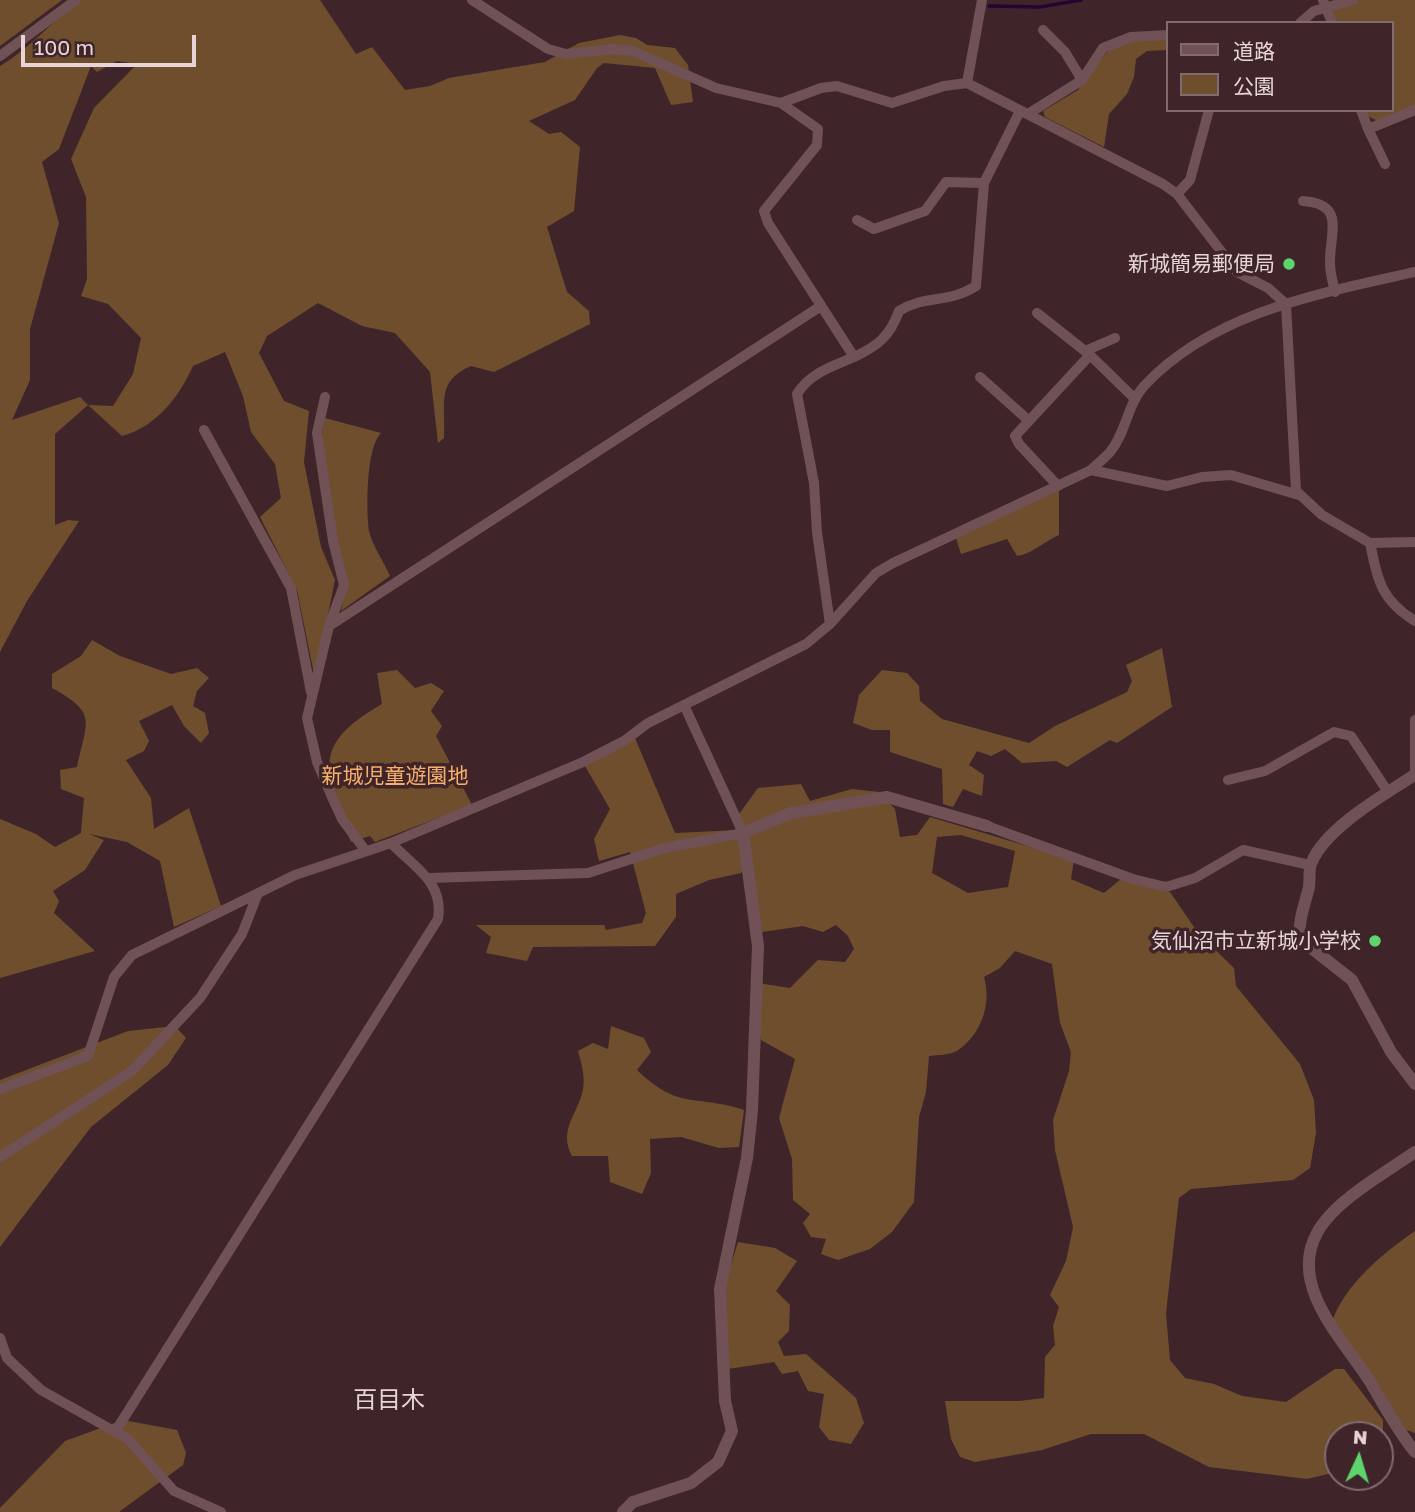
<!DOCTYPE html>
<html>
<head>
<meta charset="utf-8">
<style>
  body { margin:0 }
  #map { position:relative; width:1415px; height:1512px; overflow:hidden; background:#3f2529; font-family:"Golos Text","Noto Sans JP",sans-serif }
  canvas { display:block }
  .legend { position:absolute; left:1166px; top:21px; width:228px; height:91px; box-sizing:border-box; background:#3f2529; border:2px solid #826b6f; margin:0; padding:9px 12px; list-style:none; font-size:21px; color:#e6d4d7 }
  .legend li { display:flex; align-items:center; gap:14px; height:35px }
  .legend b { width:35px; border:2px solid #826b6f }
  .north { position:absolute; left:1324px; top:1421px; width:70px; height:70px; box-sizing:border-box; background:#3f2529; border:2px solid #826b6f; border-radius:50%; rotate:4deg; font-size:19px; font-weight:700; line-height:28px; text-align:center; color:#e6d4d7 }
  .north::after { content:''; display:block; margin:auto; width:24px; height:32px; background:#5dd56d; clip-path:polygon(50% 0,100% 100%,50% 72%,0 100%) }
  .scale { position:absolute; left:21px; top:35px; width:175px; height:32px; box-sizing:border-box; border:4px solid #e6d4d7; border-top:0; padding-left:9px; font-size:21px; line-height:24px; white-space:nowrap; color:#e6d4d7; -webkit-text-stroke:5px #3f2529; paint-order:stroke }
</style>
</head>
<body>
<div id="map">
<canvas width="1415" height="1512"></canvas>
<ul class="legend">
<li><b style="height:9px;background:#705256"></b>道路</li>
<li><b style="height:19px;background:#6f4e2e"></b>公園</li>
</ul>
<div class="north">N</div>
<div class="scale">100 m</div>
</div>
<script>
const context = document.querySelector('canvas').getContext('2d');
context.lineJoin = 'round';
function fill(path, color) { context.fillStyle = color; context.fill(path, 'evenodd'); }
function stroke(path, color, width, dash) { context.strokeStyle = color; context.lineWidth = width; context.lineCap = dash ? 'butt' : 'round'; context.setLineDash(dash || []); context.stroke(path); }
function drawText(font, color, halo, rows, align = 'center') {
  context.font = font + ' "Golos Text","Noto Sans JP",sans-serif'; context.lineWidth = 7; context.setLineDash([]); context.textBaseline = 'middle'; context.strokeStyle = halo; context.fillStyle = color; for (const [text, x, y, turn = 0] of rows) {
    context.save(); context.translate(x, y); context.rotate((+turn || 0) * Math.PI / 180); context.textAlign = isNaN(turn) ? turn : align; if (halo) context.strokeText(text, 0, 0); context.fillText(text, 0, 0); context.restore();
  }
}
fill(new Path2D(`
  M 0,0 L 62,0 L 0,46 Z
  M 80,0 L 320,0 L 356,54 L 372,47 L 405,90 L 430,86 L 449,78 L 545,62 L 579,43 L 620,35 L 636,38 L 647,45 L 675,48 L 688,65 L 693,102 L 671,105 L 655,68 L 604,63 L 597,68 L 575,100 L 529,121 L 549,134 L 561,132 L 580,147 L 574,211 L 547,227 L 567,292 L 589,311 L 590,324 L 494,372 L 471,366 C 435,382 446,403 444,438 L 438,443 L 430,372 L 395,333 L 362,326 L 318,303 L 267,336 L 259,353 L 284,401 L 309,411 L 304,462 L 321,547 L 335,580 L 315,679 L 297,590 L 260,517 L 281,498 L 275,464 L 251,432 L 243,396 L 225,352 L 193,366 C 179,397 156,427 122,436 L 88,405 L 55,434 L 55,525 L 68,520 L 79,521 L 27,601 L 0,652 L 0,66 C 30,48 52,22 80,0 ZM 117,61 L 137,64 L 94,108 L 71,159 L 86,197 L 87,279 L 81,296 L 108,304 L 141,338 L 133,374 L 113,406 L 88,405 L 80,397 L 12,420 L 30,380 L 30,329 L 59,223 L 42,162 L 59,149 L 91,66 L 97,72 Z
  M 1359,0 L 1415,0 L 1415,105 L 1380,122 L 1365,115 L 1364,110 L 1392,110 L 1392,23 L 1336,23 L 1332,11 Z
  M 1168,38 L 1168,50 L 1147,51 L 1136,59 L 1134,77 L 1127,94 L 1109,114 L 1104,147 L 1045,117 L 1043,111 L 1078,90 L 1106,53 L 1117,45 L 1136,40 Z
  M 325,418 L 381,433 C 366,448 366,509 369,531 C 372,545 384,562 390,576 L 341,611 L 347,584 L 332,514 L 322,435 Z
  M 1059,490 L 1059,535 C 1045,541 1032,554 1017,556 L 1007,539 L 961,554 L 956,538 Z
  M 92,640 L 120,656 L 171,674 L 197,668 L 209,678 L 197,691 L 193,706 L 205,713 L 209,733 L 201,743 L 184,726 L 172,705 L 139,721 L 149,741 L 144,751 L 126,760 L 151,798 L 154,829 L 189,808 L 221,906 L 174,927 L 160,861 L 127,842 L 89,834 L 104,840 L 85,870 L 53,891 L 59,901 L 54,913 L 95,951 L 0,978 L 0,819 L 36,834 L 55,847 L 81,833 L 84,798 L 61,789 L 60,770 L 77,767 C 87,721 98,713 52,688 L 52,674 L 81,656 Z
  M 1162,648 L 1172,707 L 1117,743 L 1110,740 L 1067,767 L 1056,761 L 1022,763 L 1005,749 L 991,756 L 977,751 L 969,765 L 984,775 L 982,796 L 963,789 L 953,807 L 943,804 L 942,769 L 890,752 L 890,730 L 872,730 L 853,723 L 859,695 L 882,670 L 907,673 L 919,686 L 920,701 L 942,719 L 1029,743 L 1055,726 L 1127,692 L 1132,681 L 1126,665 Z
  M 397,670 L 415,688 L 431,683 L 444,691 L 431,711 L 442,726 L 436,736 L 472,805 L 375,842 L 370,836 L 351,842 C 326,773 308,746 382,704 L 377,673 Z
  M 635,738 L 675,833 L 738,830 L 746,864 L 741,873 L 709,880 L 676,894 L 676,917 L 655,946 L 533,947 L 527,961 L 486,953 L 491,937 L 476,925 L 604,925 L 606,930 L 642,923 L 646,913 L 630,852 L 599,861 L 594,839 L 610,809 L 585,766 Z
  M 801,784 L 810,801 L 852,789 L 879,792 L 895,809 L 900,837 L 917,835 L 930,817 L 1074,860 L 1071,879 L 1104,893 L 1121,879 L 1170,892 L 1198,933 L 1234,968 L 1236,986 L 1300,1064 L 1314,1100 L 1316,1133 L 1310,1168 L 1293,1180 L 1191,1189 L 1179,1198 L 1166,1313 L 1170,1360 L 1185,1378 L 1214,1384 L 1242,1396 L 1286,1402 L 1335,1369 L 1344,1369 L 1383,1420 L 1383,1431 L 1378,1435 L 1338,1435 L 1338,1468 L 1332,1473 L 1307,1479 L 1209,1467 L 1144,1434 L 1091,1434 L 1042,1450 L 975,1462 L 960,1457 L 951,1439 L 945,1401 L 1019,1401 L 1044,1398 L 1045,1357 L 1055,1345 L 1053,1326 L 1059,1307 L 1050,1295 L 1066,1261 L 1073,1227 L 1055,1150 L 1053,1120 L 1069,1071 L 1071,1052 L 1060,1023 L 1052,964 L 1015,951 L 1000,968 L 984,977 C 992,1004 981,1035 957,1051 C 950,1055 937,1055 929,1056 L 926,1092 L 919,1117 L 914,1202 L 892,1232 L 870,1249 L 838,1260 L 821,1254 L 826,1239 L 811,1237 L 803,1223 L 810,1214 L 793,1200 L 792,1159 L 779,1118 L 795,1059 L 761,1040 L 751,982 L 790,988 L 818,960 L 845,962 L 854,949 L 848,936 L 836,925 L 823,932 L 803,926 L 762,932 L 739,814 L 758,788 ZM 961,835 L 1015,851 L 1008,887 L 968,893 L 932,873 L 937,837 Z
  M 175,1026 L 186,1038 L 168,1065 L 91,1127 L 0,1247 L 0,1080 L 128,1031 Z
  M 611,1026 L 644,1038 L 651,1052 L 637,1070 C 679,1111 696,1094 744,1110 L 739,1147 L 719,1148 L 681,1137 L 650,1139 L 651,1173 L 642,1194 L 610,1182 L 608,1156 L 572,1156 C 559,1131 575,1117 582,1094 C 586,1078 582,1066 578,1051 L 593,1043 L 608,1049 Z
  M 1415,1231 L 1415,1433 L 1406,1430 L 1333,1319 C 1346,1284 1384,1252 1415,1231 Z
  M 738,1242 L 775,1248 L 797,1261 L 776,1291 L 790,1305 L 789,1331 L 778,1342 L 784,1356 L 806,1354 L 856,1398 L 864,1423 L 851,1444 L 829,1440 L 819,1427 L 824,1394 L 808,1391 L 798,1371 L 782,1374 L 774,1362 L 728,1369 L 725,1284 Z
  M 123,1420 L 177,1430 L 186,1453 L 183,1465 L 119,1512 L 0,1512 L 0,1508 L 65,1441 Z`), '#6f4e2e');
stroke(new Path2D(`
  M 989,6 L 1040,7 L 1081,0`), '#250433', 3.5);
stroke(new Path2D(`
  M 472,0 L 548,49 L 566,54 L 613,49 L 633,51 L 716,88 L 781,103 L 821,88 L 837,86 L 892,103 L 944,86 L 967,83 L 1163,184 L 1177,194 L 1237,272 L 1268,288 L 1286,304 L 1296,491 L 1322,515 L 1370,543
  M 1323,0 L 1332,23
  M 1300,23 L 1314,11 L 1353,0
  M 1043,30 L 1065,52 L 1082,80
  M 0,56 L 76,0
  M 967,83 L 982,0
  M 781,103 L 818,129 L 817,145 L 764,211 L 768,223 L 854,357 C 878,346 890,336 899,311 C 927,294 948,304 976,286 L 984,183 L 1020,111
  M 1361,110 L 1368,129 L 1415,110
  M 1028,114 L 1082,80 L 1103,48 L 1131,37 L 1168,35
  M 1368,129 L 1385,164
  M 1177,194 L 1190,180 L 1209,110
  M 1303,201 C 1347,204 1329,234 1330,264 C 1330,273 1333,283 1335,292
  M 857,220 L 874,229 L 925,211 L 946,182 L 984,183
  M 1037,313 L 1090,355
  M 1085,351 L 1115,338
  M 980,377 L 1028,420
  M 325,397 L 317,433 L 333,541 L 344,585 L 329,626 L 307,718 L 317,762 L 332,797 L 342,819 L 365,850
  M 204,430 L 291,588 L 311,692
  M 1091,470 L 1167,486 L 1202,477 L 1231,475 L 1302,496
  M 1058,486 L 1019,444 L 1015,436 L 1090,355 L 1134,398
  M 1415,542 L 1370,543 C 1378,581 1381,600 1415,621
  M 830,624 L 817,532 L 814,483 L 797,394 C 810,373 833,366 854,357
  M 329,626 L 821,306
  M 1415,720 L 1415,775
  M 1228,780 L 1265,771 L 1334,732 L 1351,736 L 1388,792
  M 987,826 L 1133,879 L 1166,887 L 1195,878 L 1243,850 L 1310,865
  M 430,878 L 588,873 L 665,848 L 743,833 L 684,705
  M 0,1089 L 88,1056 L 114,977 L 132,955 L 295,875 L 391,843 L 583,762 L 624,741 L 648,723 L 806,644 L 830,624 L 876,573 L 893,563 L 1091,470 C 1097,464 1105,458 1110,452 C 1126,433 1127,405 1144,386 C 1213,312 1321,293 1415,272
  M 0,1157 L 132,1071 L 200,998 L 242,934 L 258,893
  M 0,1338 L 7,1358 L 41,1390 L 128,1439 L 174,1491 L 221,1512
  M 115,1432 L 438,919 C 444,882 415,868 391,843`), '#705256', 10);
stroke(new Path2D(`
  M 1413,776 C 1382,796 1324,829 1311,864 C 1308,872 1311,883 1308,891 C 1304,907 1298,922 1300,939 L 1352,980 L 1391,1052 L 1415,1084
  M 1415,1152 C 1385,1173 1334,1201 1317,1233 C 1288,1286 1343,1339 1369,1380 C 1384,1405 1397,1430 1415,1452
  M 623,1512 L 633,1502 L 691,1483 L 718,1462 L 732,1431 L 725,1401 L 720,1289 L 747,1158 L 752,1111 L 758,946 L 743,833 L 791,813 L 887,797 L 987,826`), '#705256', 12);
for (const [x, y, r, color] of [
  [1289,264,7,"#5dd56d"],
  [1375,941,7,"#5dd56d"]
]) { const dot = new Path2D(); dot.arc(x, y, r, 0, 2 * Math.PI); context.fillStyle = color; context.fill(dot); stroke(dot, '#3f2529', 2.5); }
drawText('21px', '#e6d4d7', '#3f2529', [
  ["新城簡易郵便局",1275,264],
  ["気仙沼市立新城小学校",1361,941]
], 'right');
drawText('21px', '#f7af6a', '#3f2529', [
  ["新城児童遊園地",395,776]
]);
drawText('24px', '#e6d4d7', '#3f2529', [
  ["百目木",389,1400]
]);
</script>
</body>
</html>
